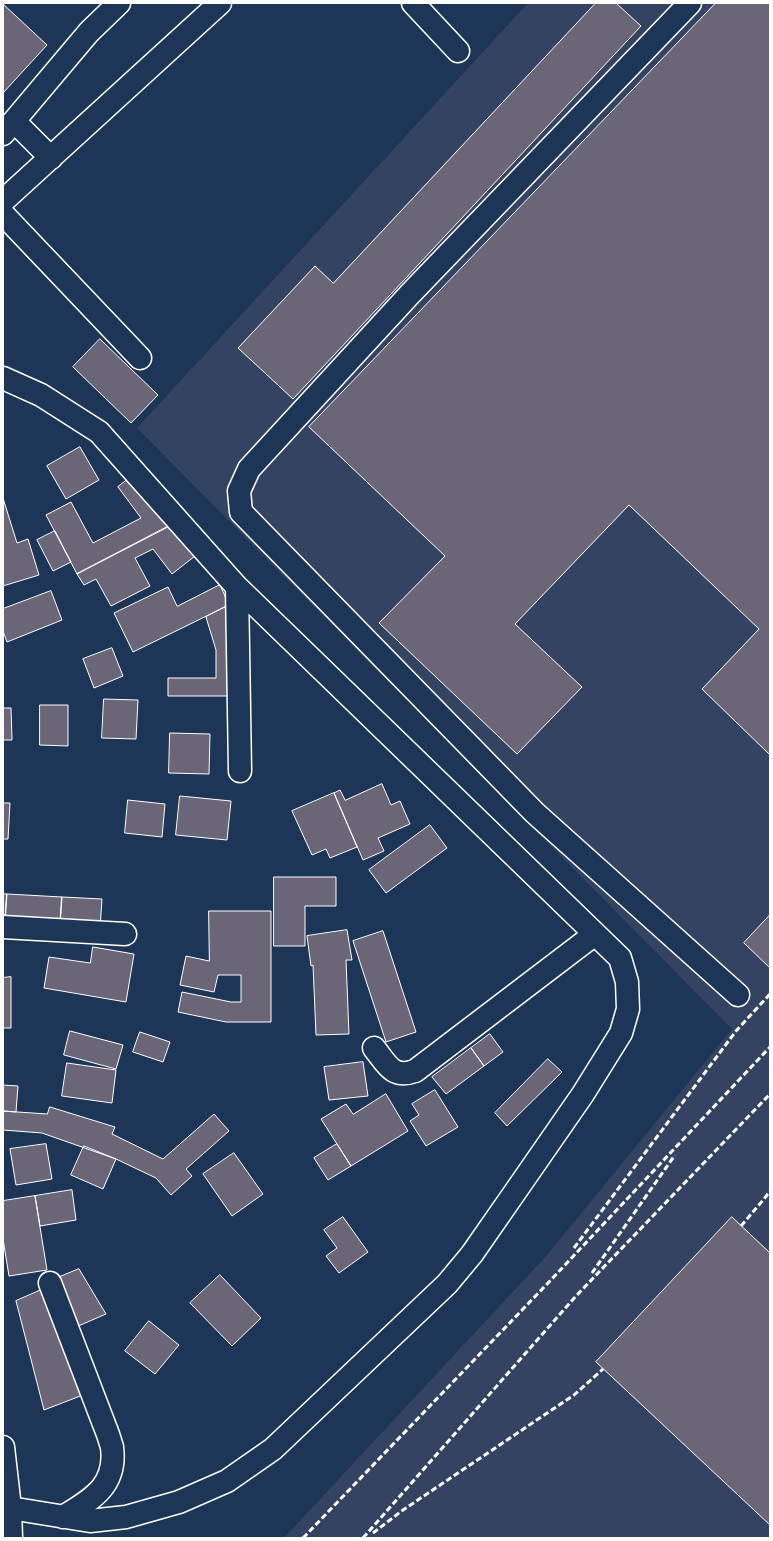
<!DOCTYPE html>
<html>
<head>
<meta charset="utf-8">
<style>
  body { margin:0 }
  #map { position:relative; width:773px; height:1541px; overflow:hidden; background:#1d3557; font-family:"Playpen Sans",sans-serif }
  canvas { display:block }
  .frame { position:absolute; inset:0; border:4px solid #fff; pointer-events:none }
</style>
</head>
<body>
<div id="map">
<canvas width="773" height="1541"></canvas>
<div class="frame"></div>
</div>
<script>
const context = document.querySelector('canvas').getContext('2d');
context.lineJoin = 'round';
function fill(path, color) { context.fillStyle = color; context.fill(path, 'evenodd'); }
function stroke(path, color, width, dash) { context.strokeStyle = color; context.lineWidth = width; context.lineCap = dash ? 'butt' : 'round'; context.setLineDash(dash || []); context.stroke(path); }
fill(new Path2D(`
  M 528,3 L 770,3 L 770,1538 L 284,1538 L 548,1254 L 732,1029 L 137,428 Z`), '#344361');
const building = new Path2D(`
  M 596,3 L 616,3 L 641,26 L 293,399 L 238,348 L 315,266 L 333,283 Z
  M 716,3 L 770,3 L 770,755 L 702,689 L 759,629 L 629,505 L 515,624 L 582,687 L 517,754 L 379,623 L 445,556 L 309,427 Z
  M 3,4 L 47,45 L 3,93 Z
  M 100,339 L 158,395 L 131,423 L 73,367 Z
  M 80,447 L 99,480 L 66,499 L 47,466 Z
  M 131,477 L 168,527 L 77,574 L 46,515 L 71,502 L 93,543 L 141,518 L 118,487 Z
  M 3,498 L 17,543 L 28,539 L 39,575 L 3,586 Z
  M 171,525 L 195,556 L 172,574 L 153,549 L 135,558 L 150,586 L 111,606 L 96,579 L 84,585 L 77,574 Z
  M 55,531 L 71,562 L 53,571 L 37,540 Z
  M 220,585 L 229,605 L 133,652 L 114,613 L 168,587 L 177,606 Z
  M 51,591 L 62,620 L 7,642 L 3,631 L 3,609 Z
  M 225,607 L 235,641 L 235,696 L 168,696 L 168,678 L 216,678 L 216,650 L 206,617 Z
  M 112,648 L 123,676 L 94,688 L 83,659 Z
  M 104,699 L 138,700 L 136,739 L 102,738 Z
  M 40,705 L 68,705 L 68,746 L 40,745 Z
  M 3,708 L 11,708 L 12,740 L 3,740 Z
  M 170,733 L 210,734 L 209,774 L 169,773 Z
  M 382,784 L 391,805 L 400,801 L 410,824 L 378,838 L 384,851 L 363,860 L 334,793 L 340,790 L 345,800 Z
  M 334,793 L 357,847 L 330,858 L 326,849 L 312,855 L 292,811 Z
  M 180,796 L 231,801 L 227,840 L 176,835 Z
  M 128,800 L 165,804 L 162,837 L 125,833 Z
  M 3,803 L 10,803 L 8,839 L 3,839 Z
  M 430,825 L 447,848 L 386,893 L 369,870 Z
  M 274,877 L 336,877 L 336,906 L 305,906 L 305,946 L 274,946 Z
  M 3,894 L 7,894 L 5,923 L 3,923 Z
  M 7,894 L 62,897 L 60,927 L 5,923 Z
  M 62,897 L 102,899 L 100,929 L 60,927 Z
  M 209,911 L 271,911 L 271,1022 L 226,1022 L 178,1012 L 182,992 L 231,1002 L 241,1002 L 241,975 L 218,975 L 214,992 L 180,985 L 186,956 L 209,961 Z
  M 770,915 L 770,968 L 744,943 Z
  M 347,930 L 352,960 L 346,960 L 349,1034 L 316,1035 L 313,965 L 311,966 L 307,936 Z
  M 383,931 L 416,1032 L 386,1042 L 353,941 Z
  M 93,947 L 134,954 L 126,1002 L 44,988 L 49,957 L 90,963 Z
  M 11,977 L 11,1028 L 3,1028 L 3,978 Z
  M 70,1031 L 123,1045 L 116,1069 L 64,1055 Z
  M 140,1032 L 170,1042 L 163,1062 L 133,1052 Z
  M 490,1034 L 503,1052 L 484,1066 L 471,1048 Z
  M 471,1048 L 484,1066 L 446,1094 L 432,1077 Z
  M 548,1059 L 562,1072 L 507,1126 L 495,1113 Z
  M 363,1062 L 368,1096 L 329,1100 L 324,1067 Z
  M 67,1063 L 116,1070 L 112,1103 L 62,1096 Z
  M 3,1085 L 18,1086 L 16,1112 L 3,1111 Z
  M 435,1090 L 458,1127 L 426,1146 L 410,1121 L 419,1115 L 412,1104 Z
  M 386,1094 L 408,1131 L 351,1166 L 321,1119 L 346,1104 L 353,1114 Z
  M 50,1107 L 115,1127 L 112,1134 L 163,1159 L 214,1114 L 229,1131 L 186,1169 L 192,1176 L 171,1195 L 156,1178 L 116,1159 L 42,1133 L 3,1130 L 3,1111 L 47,1114 Z
  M 46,1144 L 52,1179 L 16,1185 L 10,1149 Z
  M 337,1144 L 351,1166 L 328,1180 L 314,1158 Z
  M 84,1146 L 116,1159 L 103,1189 L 71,1175 Z
  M 234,1153 L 263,1194 L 232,1216 L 203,1174 Z
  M 72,1190 L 76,1220 L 40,1226 L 35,1196 Z
  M 35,1196 L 47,1270 L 9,1276 L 3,1239 L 3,1201 Z
  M 343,1217 L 368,1252 L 339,1273 L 326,1256 L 337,1248 L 324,1230 Z
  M 732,1217 L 770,1253 L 770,1525 L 596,1362 Z
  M 79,1269 L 106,1314 L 76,1327 L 55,1279 Z
  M 220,1275 L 261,1318 L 232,1346 L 190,1303 Z
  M 46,1288 L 88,1393 L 44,1410 L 16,1301 Z
  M 149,1321 L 179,1345 L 155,1374 L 125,1351 Z`);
fill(building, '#6a6577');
stroke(building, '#fff', 1);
const minor = new Path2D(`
  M 413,3 L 458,51
  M 690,3 L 410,294 L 249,469 L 239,491 L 241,512 L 535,813 L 738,995
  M 14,121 L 51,158
  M 3,134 L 89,32 L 119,3
  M 3,201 L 220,3
  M 3,214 L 140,358
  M 3,378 L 41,395 L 99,432 L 237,587 L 620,958 L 627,982 L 628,1009 L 621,1033 L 583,1094 L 513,1195 L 472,1254 L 447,1284 L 273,1449 L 227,1481 L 179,1502 L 126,1517 L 90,1521 L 10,1508
  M 237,587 L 240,771
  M 3,927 L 125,934
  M 374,1048 C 387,1064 392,1079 415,1071 L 595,934
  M 50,1283 L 104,1424 C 107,1431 110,1440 112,1447 C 117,1486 92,1499 63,1517
  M 3,1447 L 10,1508 L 11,1538`);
stroke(minor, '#fff', 25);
stroke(minor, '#1d3557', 22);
stroke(new Path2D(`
  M 741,1226 L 764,1199 L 770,1191
  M 574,1248 L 736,1031 L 770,994
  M 592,1273 L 675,1155
  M 373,1533 L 403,1510 L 574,1395 L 603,1369
  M 303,1538 L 549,1282 L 770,1047
  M 363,1538 L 576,1296 L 770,1094`), '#fff', 3, [6, 3]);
</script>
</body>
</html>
